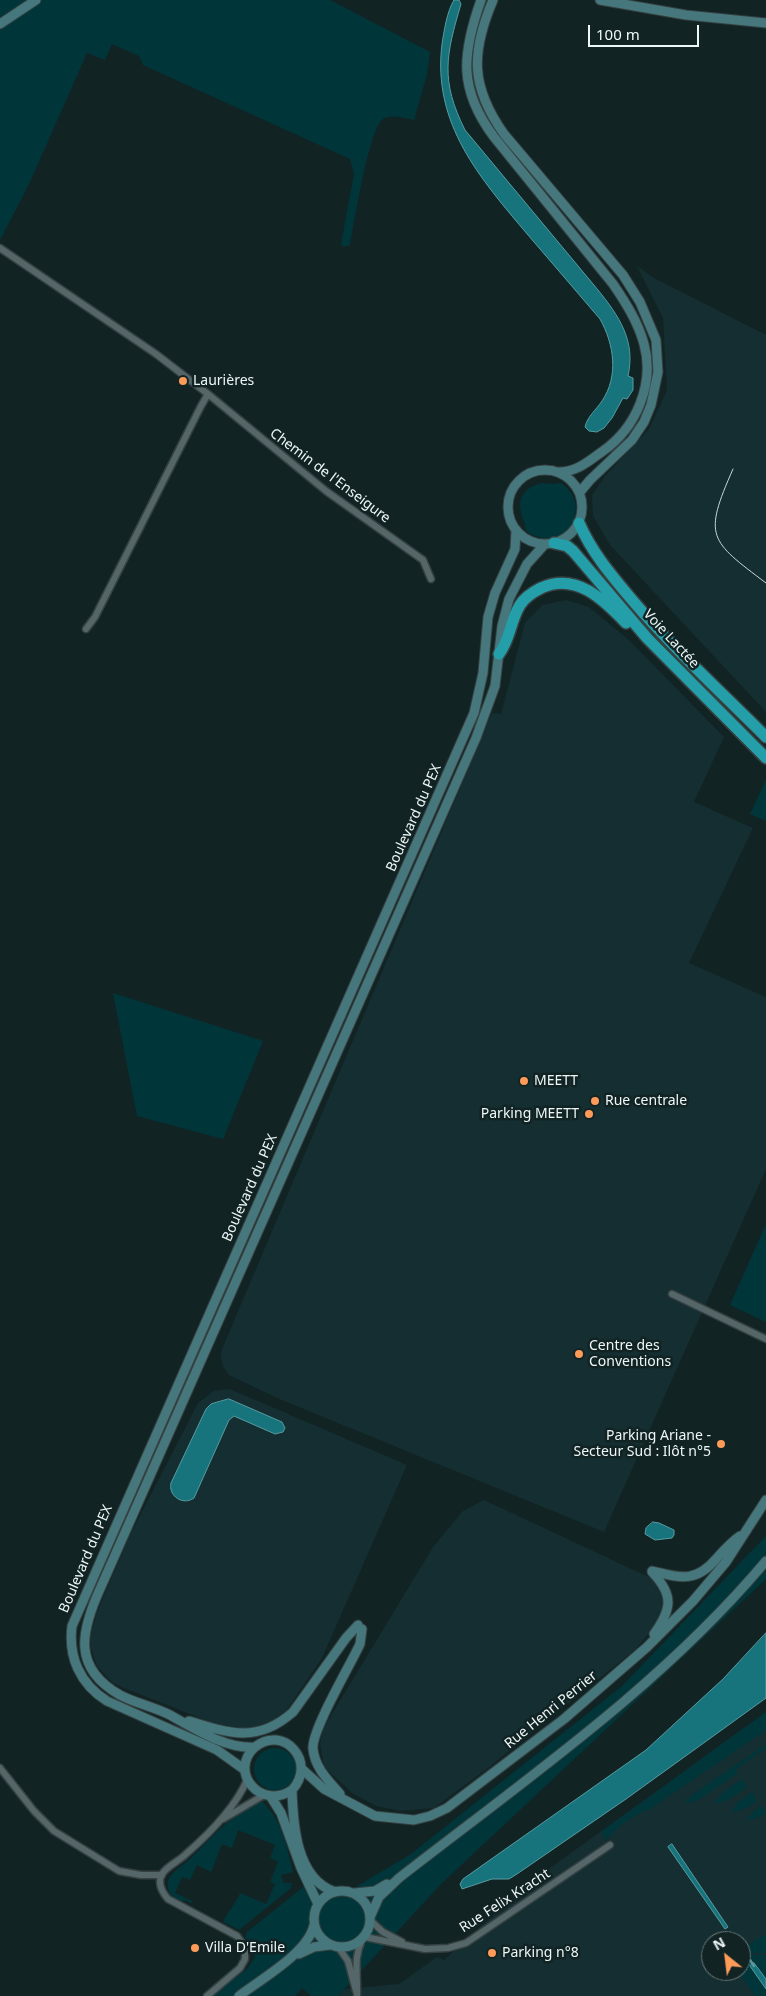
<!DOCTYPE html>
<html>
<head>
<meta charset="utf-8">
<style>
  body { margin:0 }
  #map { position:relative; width:766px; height:1996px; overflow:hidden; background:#122324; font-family:"Noto Sans",sans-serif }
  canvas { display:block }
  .north { position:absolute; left:701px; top:1931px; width:50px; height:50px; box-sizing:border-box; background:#122324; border:1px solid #6a7879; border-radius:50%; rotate:331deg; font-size:14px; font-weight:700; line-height:20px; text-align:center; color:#edf7f8 }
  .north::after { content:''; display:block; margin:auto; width:18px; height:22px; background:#fe9b58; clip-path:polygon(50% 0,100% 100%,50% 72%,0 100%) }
  .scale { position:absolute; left:588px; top:25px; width:111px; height:22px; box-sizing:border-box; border:2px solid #edf7f8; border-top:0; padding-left:6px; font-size:15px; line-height:18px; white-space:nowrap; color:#edf7f8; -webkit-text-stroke:4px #122324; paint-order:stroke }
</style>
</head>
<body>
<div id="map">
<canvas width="766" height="1996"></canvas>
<div class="north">N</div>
<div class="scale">100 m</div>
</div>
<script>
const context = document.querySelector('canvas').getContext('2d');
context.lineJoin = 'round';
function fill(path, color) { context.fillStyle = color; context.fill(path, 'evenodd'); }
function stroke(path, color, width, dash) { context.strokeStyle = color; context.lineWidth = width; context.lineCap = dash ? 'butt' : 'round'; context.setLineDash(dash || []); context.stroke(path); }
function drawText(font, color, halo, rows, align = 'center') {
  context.font = font + ' "Noto Sans",sans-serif'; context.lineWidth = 5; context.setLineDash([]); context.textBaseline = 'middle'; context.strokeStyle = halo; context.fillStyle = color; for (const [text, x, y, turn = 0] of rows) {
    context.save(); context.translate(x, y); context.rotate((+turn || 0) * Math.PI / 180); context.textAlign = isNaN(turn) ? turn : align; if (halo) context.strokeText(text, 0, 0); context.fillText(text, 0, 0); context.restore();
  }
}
fill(new Path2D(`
  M 637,266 L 654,278 L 766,335 L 766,712 L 610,545 L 593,516 L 592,495 L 605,476 L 649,429 L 667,390 L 663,318 Z
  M 566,600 L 589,607 L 629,640 L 724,737 L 694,802 L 753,828 L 689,963 L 766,997 L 766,1169 L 604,1532 L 277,1398 L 229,1375 L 223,1367 L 221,1357 L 222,1349 L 492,713 L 501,714 L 525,623 L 542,605 Z
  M 230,1389 L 407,1465 L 322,1658 L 286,1711 L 270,1722 L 248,1729 L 235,1729 L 220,1726 L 124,1688 L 113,1683 L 103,1673 L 96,1664 L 91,1648 L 91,1634 L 97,1612 L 130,1535 L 198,1403 L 214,1391 Z
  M 484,1500 L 653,1579 L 665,1602 L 660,1619 L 636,1649 L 488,1768 L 434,1808 L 400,1811 L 376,1806 L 352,1793 L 324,1767 L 320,1743 L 324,1727 L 433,1547 L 463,1511 Z
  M 766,1712 L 766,1996 L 338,1996 L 345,1989 L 399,1984 L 437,1957 L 444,1960 L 528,1884 ZM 711,1941 L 741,1941 L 741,1971 L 711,1971 Z`), '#142e31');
fill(new Path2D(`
  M 0,0 L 27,0 L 0,18 Z
  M 43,0 L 330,0 L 430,52 L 427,74 L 414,120 C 405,118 391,114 383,119 C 369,128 354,224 350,245 L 344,247 L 341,244 L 354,174 L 350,159 L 143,65 L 139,56 L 112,44 L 105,60 L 87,53 L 29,184 L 0,240 L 0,30 Z
  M 542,483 L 553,484 L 561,483 C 596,506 563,557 526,531 C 526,523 522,518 521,512 C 517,496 528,486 542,483 Z
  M 766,780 L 766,821 L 750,814 Z
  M 113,993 L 263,1041 L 223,1139 L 137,1116 Z
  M 766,1224 L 766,1322 L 730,1305 Z
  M 766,1536 L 766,1579 L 440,1885 L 338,1996 L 311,1996 L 302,1988 L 295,1996 L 212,1996 L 248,1968 L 255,1957 L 245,1937 L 247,1932 L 317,1876 L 327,1884 L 354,1888 L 411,1854 L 622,1686 Z
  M 766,1712 L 766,1730 L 650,1809 C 633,1815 618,1826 606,1840 L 601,1832 Z
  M 766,1744 L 766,1748 L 736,1769 L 738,1773 L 696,1801 L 684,1803 L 692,1795 Z
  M254 1769a21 21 0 1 1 42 0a21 21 0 1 1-42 0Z
  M 742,1779 L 747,1787 C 738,1793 725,1804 714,1803 L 724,1792 Z
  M 752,1792 L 757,1801 L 746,1808 L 731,1813 L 736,1804 Z
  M 258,1802 L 263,1802 C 282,1821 287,1847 293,1872 L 281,1875 L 284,1883 L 292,1883 L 291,1888 L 239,1930 L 223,1922 C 228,1911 235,1905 240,1893 L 266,1904 L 275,1884 L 270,1882 L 278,1862 L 270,1858 L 275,1845 L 238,1830 L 232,1848 L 222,1844 L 211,1872 L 197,1865 L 190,1880 L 182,1877 L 175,1893 L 192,1901 L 192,1903 L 184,1900 L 183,1902 C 175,1898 166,1894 168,1883 C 170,1871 183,1866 191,1858 C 212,1837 231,1815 258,1802 Z
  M 761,1806 L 766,1813 L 757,1818 L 746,1821 L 753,1812 Z
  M 766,1935 L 766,1953 L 753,1953 L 741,1958 L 741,1950 L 762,1936 Z
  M 754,1955 L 766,1955 L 766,1996 L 755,1996 L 738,1971 L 741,1971 L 741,1960 Z`), '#00363a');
const water = new Path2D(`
  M 454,0 L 459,0 L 461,4 C 446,55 440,80 465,130 L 598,290 C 619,316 636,341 628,376 L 633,378 L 633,390 L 627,399 L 623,398 L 612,418 L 604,428 L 597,432 L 589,431 L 585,427 C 587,417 596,410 602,401 C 619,376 614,344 600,319 C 576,291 552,263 528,235 C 480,178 432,124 442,44 C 444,31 447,11 454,0 Z
  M 229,1399 L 282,1422 L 285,1428 L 283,1432 L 275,1434 L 234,1416 L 229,1420 L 194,1498 C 183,1506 168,1496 171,1483 L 206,1409 L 211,1404 Z
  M 653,1522 L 659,1523 L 674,1530 L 674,1535 L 672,1538 L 655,1540 L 645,1534 L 646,1528 Z
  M 766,1633 L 766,1698 L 626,1799 L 517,1874 L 509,1879 L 492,1879 L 462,1889 L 460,1884 L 463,1879 L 646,1750 L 723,1679 Z
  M 672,1844 L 728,1927 L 725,1929 L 668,1847 Z
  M 754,1963 L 766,1979 L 766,1989 L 750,1966 Z`);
fill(water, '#17747c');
stroke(water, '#579ba1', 1);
stroke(new Path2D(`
  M 750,1960 L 754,1966`), '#579ba1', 2.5);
const street = new Path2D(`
  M 0,248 L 156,354 L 208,394 L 326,491 L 423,560 L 431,579
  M 86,629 L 95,617 L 201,406 L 208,394
  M 672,1294 L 766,1339
  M 0,1768 L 34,1811 L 54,1831 L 119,1871 L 141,1875 L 162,1875
  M 223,1819 L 264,1795
  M 371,1921 L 383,1932 L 402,1942
  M 365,1937 L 425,1949 L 448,1948 L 466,1943 L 610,1845
  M 338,1947 L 348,1961 L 356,1991
  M 357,1995 C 358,1975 353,1959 362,1940
  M 207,1996 L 240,1968 L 245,1959 L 245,1947 L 237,1936 L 168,1899 C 162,1892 157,1883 162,1874 C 167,1866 179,1861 186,1854 C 209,1834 235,1808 247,1780`);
const secondary = new Path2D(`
  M 481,0 C 462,54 458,89 494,137 L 613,284 C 626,303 638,322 644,344 C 655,384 636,428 603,451 C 589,461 577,472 559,472
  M 493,0 C 471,52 470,86 504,134 L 623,275 L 640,302 L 656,340 L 658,372 L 651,405 L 644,422 L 632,440 L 590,480 L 580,492
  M 600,0 L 686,15 L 766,23
  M 0,24 L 36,0
  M508 507a37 37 0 1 1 74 0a37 37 0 1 1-74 0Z
  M 652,1571 C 681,1578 696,1583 717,1558 C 724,1550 731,1542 740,1536
  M 652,1572 C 674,1595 672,1609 654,1634
  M 189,1721 C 230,1734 258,1743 293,1712 L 346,1638 L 358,1625
  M 255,1747 C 225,1749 195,1729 170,1715 C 154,1707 135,1703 120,1695 C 72,1668 81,1631 100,1589 L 476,738 L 495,686 L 502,626 L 509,599 L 527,564 L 545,544
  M 302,1769 L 324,1789 L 375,1816 L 414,1820 L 430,1816 L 447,1808 L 564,1719 L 647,1647 L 693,1601 L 726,1562 L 766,1500
  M 245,1770 L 217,1750 L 107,1701 C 80,1684 68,1657 72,1626 L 474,713 L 483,673 L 488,617 L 495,593 L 515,549 L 516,530
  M 292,1790 C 260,1811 228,1771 255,1747 C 283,1724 318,1762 292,1790 C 293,1824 296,1879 335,1892
  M 340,1794 C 328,1780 315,1768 313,1749 C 311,1731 351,1664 360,1644 L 362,1629
  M 271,1797 L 281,1813 L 301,1868 L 318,1904
  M314 1919a28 28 0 1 1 56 0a28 28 0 1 1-56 0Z
  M 355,1893 L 375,1891 L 387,1884
  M 371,1915 L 379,1897 L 399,1878 C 526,1779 661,1686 766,1561
  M 299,1954 L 314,1947 L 330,1945
  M 239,1996 C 261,1979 308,1953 314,1925`);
const highway = new Path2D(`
  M 579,523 C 592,553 612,576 633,601 C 674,649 721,692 766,737
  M 554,543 L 567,546 L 573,551 L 647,638 L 766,758
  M 499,654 C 511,638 510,621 520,605 C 525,597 533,592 541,588 C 576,572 603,599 626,623`);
stroke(street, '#354041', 9);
stroke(secondary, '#354041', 11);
stroke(highway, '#354041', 14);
stroke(street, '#546668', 6);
stroke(secondary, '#46777c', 9);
stroke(highway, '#249fa9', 11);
stroke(new Path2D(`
  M 733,469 C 703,537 709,540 766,583`), '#cbd6d7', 1);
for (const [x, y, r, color] of [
  [183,381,5,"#fe9b58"],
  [524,1081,5,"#fe9b58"],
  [595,1101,5,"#fe9b58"],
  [589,1114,5,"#fe9b58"],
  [579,1354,5,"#fe9b58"],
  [721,1444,5,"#fe9b58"],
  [195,1948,5,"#fe9b58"],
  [492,1953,5,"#fe9b58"]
]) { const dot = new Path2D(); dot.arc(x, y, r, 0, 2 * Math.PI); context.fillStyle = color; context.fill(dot); stroke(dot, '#122324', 2); }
drawText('14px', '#edf7f8', '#122324', [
  ["Laurières",193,381],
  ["MEETT",534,1081],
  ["Rue centrale",605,1101],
  ["Parking MEETT",579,1114,"right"],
  ["Centre des",589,1346],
  ["Conventions",589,1362],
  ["Parking Ariane -",711,1436,"right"],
  ["Secteur Sud : Ilôt n°5",711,1452,"right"],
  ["Villa D'Emile",205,1948],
  ["Parking n°8",502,1953]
], 'left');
drawText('14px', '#edf7f8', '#122324', [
  ["Chemin de l'Enseigure",330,476,37],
  ["Voie Lactée",671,639,47],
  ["Boulevard du PEX",414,818,-66],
  ["Boulevard du PEX",250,1188,-66],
  ["Boulevard du PEX",86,1559,-67],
  ["Rue Henri Perrier",551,1710,-39],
  ["Rue Felix Kracht",505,1901,-33]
]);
</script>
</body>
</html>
